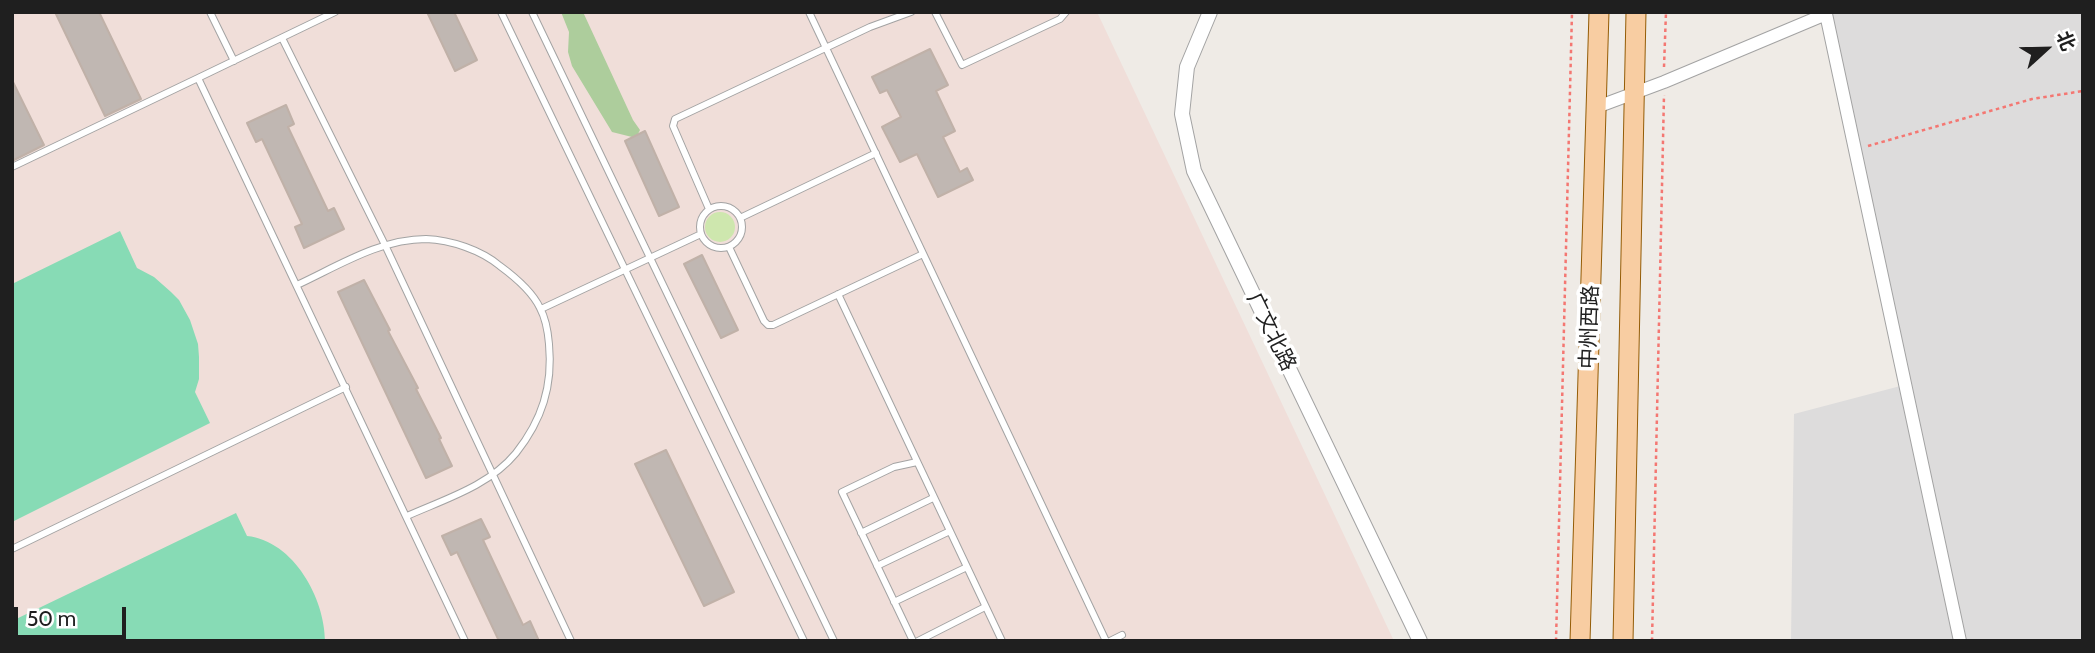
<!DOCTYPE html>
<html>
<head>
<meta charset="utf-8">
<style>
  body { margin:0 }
  #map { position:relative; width:2095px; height:653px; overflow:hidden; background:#efebe6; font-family:Cabin,"Noto Sans SC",sans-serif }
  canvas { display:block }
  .frame { position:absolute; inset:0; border:14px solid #1f1f1f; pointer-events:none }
  .north { position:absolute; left:2011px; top:14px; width:70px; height:70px; -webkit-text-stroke:5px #fff; paint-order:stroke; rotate:68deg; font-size:19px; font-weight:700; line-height:28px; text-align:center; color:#1f1f1f }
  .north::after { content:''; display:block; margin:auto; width:24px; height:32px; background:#1f1f1f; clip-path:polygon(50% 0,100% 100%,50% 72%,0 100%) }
  .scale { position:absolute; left:14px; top:607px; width:112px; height:32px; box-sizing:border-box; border:4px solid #1f1f1f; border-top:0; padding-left:9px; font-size:21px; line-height:24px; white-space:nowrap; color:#1f1f1f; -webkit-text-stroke:5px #fff; paint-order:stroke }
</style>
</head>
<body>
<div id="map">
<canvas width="2095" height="653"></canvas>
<div class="frame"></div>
<div class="north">北</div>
<div class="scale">50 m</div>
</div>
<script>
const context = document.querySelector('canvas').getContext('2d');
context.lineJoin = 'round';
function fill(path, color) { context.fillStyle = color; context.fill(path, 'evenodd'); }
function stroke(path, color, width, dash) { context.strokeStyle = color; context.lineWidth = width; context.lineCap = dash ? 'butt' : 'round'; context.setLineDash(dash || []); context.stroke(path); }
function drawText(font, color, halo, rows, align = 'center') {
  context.font = font + ' Cabin,"Noto Sans SC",sans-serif'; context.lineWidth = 7; context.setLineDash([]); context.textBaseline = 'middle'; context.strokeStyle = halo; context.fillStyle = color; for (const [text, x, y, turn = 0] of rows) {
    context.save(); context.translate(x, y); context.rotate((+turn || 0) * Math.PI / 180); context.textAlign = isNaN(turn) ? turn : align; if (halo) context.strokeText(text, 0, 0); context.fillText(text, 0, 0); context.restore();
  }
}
fill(new Path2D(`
  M 1831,12 L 2083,12 L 2083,641 L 1791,641 L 1794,414 L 1908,384 Z`), '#dddcdc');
fill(new Path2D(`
  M 12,12 L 1097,12 L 1394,641 L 12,641 Z`), '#f0ded9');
fill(new Path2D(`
  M705 227a15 15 0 1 1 30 0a15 15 0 1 1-30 0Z`), '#cee7ae');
fill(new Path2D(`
  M 561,12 L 583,12 L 633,120 L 640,130 L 636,138 L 612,132 L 572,66 L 568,52 L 569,32 Z`), '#adcd9c');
fill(new Path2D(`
  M 120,231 L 137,268 L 154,277 L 171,292 L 179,300 L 190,320 L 198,344 L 199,357 L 199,379 L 195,392 L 210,423 L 12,522 L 12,284 Z
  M 236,513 L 247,536 C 294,541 325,599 325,641 L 12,641 L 12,621 Z`), '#87dbb5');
const building = new Path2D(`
  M 55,12 L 99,12 L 141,99 L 105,116 Z
  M 427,12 L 454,12 L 477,60 L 455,71 Z
  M 930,49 L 948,85 L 936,91 L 955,131 L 943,137 L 960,172 L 967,168 L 973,180 L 938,197 L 917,154 L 900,162 L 882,127 L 901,117 L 887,90 L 880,93 L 872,77 Z
  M 12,80 L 44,145 L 12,161 Z
  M 286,105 L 294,124 L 288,127 L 328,211 L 334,208 L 344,229 L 304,248 L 295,227 L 302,224 L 262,139 L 256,142 L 247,123 Z
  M 645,131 L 679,207 L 659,216 L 625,141 Z
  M 702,255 L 738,330 L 721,338 L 684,264 Z
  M 364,280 L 390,330 L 388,331 L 418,388 L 416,389 L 441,438 L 439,439 L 452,466 L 426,478 L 338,292 Z
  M 666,450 L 734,592 L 704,606 L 635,464 Z
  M 481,519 L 490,537 L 483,540 L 523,625 L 530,621 L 539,641 L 499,641 L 457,552 L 451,555 L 442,536 Z`);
fill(building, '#c0b7b2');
stroke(building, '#c0b1a8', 2);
const service = new Path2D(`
  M 210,12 L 234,61
  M 501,12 L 804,641
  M 532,12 L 834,641
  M 809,12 L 1106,641
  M 935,12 L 962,65 L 1060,19 L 1066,12
  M 282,38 L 385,245 L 571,641
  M 198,78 L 335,12
  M 12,167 L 198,78 L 465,641
  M700 227a21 21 0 1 1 42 0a21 21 0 1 1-42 0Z
  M 709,209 L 673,126 L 675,119 L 870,27 L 911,12
  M 740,218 L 876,153
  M 729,247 L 764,321 L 768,325 L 773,325 L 923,254
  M 297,285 C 338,266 380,239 426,239 C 451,240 481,250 500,266 C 515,277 532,291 540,308 C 546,319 548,332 549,344 C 553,386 542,420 516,453 C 489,486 445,499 407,516
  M 838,294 L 1002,641
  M 541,309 L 701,234
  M 861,533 L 933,498
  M 12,549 L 346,387
  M 877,566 L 950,531
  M 894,602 L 967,567
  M 913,641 L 842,492 L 894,467 L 917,462
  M 918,641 L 985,607
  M 1110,641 L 1122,635`);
const minor = new Path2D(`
  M 1597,107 L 1664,82 L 1826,14 L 1960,641`);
const tertiary = new Path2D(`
  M 1210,12 L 1187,67 L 1182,114 L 1194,171 L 1420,641`);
const primary = new Path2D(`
  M 1580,641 L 1599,12
  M 1623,641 L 1636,12`);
stroke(service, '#a3a3a3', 8);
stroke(minor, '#a3a3a3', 14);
stroke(tertiary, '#a3a3a3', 16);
stroke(primary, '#945c06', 21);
stroke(new Path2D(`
  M 1664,67 L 1666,12
  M 1868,146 L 2032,99 L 2083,91
  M 1556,641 L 1572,12
  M 1652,641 L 1664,95`), '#f47772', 2.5, [3.5, 3.5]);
stroke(service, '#fff', 6);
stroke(minor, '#fff', 12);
stroke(tertiary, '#fff', 14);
stroke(primary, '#f8cda2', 19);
drawText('21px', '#1f1f1f', '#fff', [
  ["中州西路",1590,327,-88],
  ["广文北路",1271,332,64]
]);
</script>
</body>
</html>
